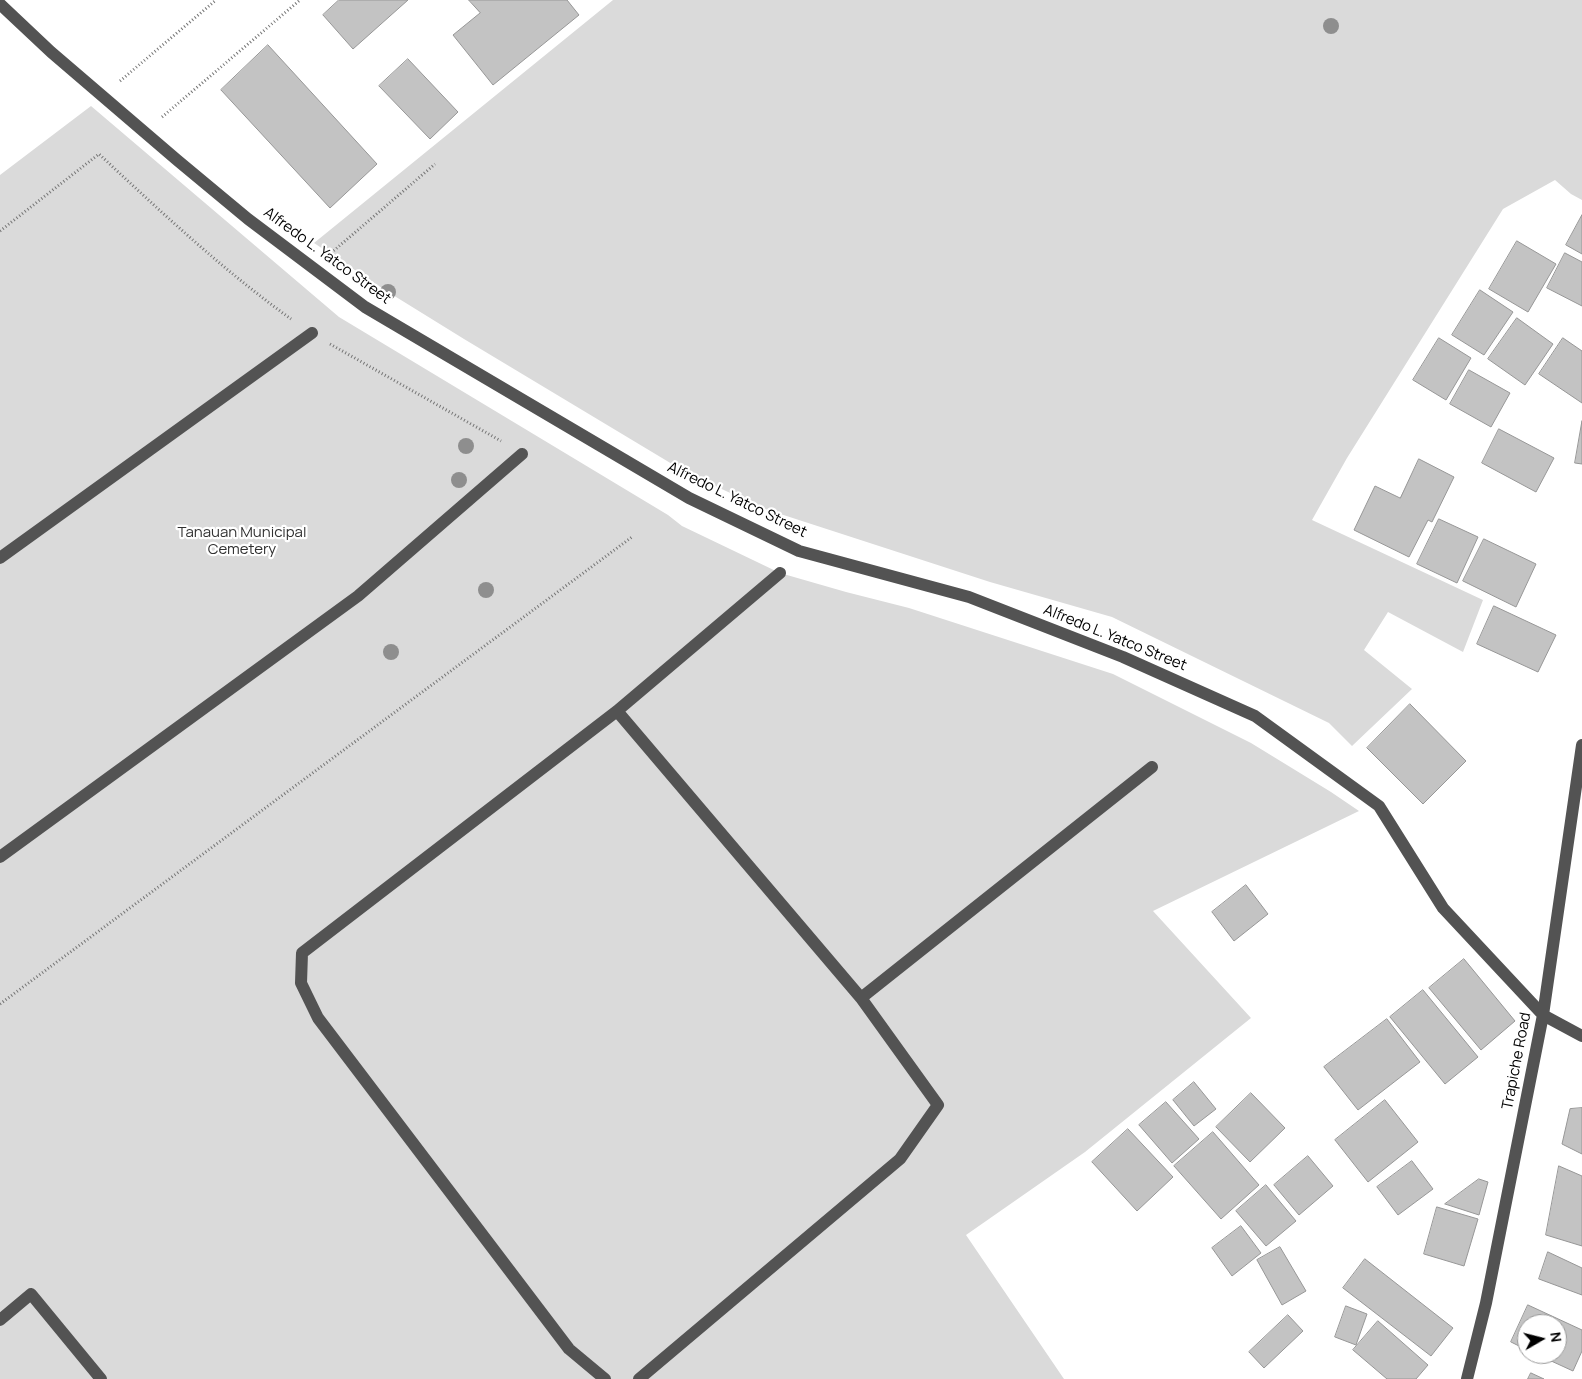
<!DOCTYPE html>
<html>
<head>
<meta charset="utf-8">
<style>
  body { margin:0 }
  #map { position:relative; width:1582px; height:1379px; overflow:hidden; background:#fff; font-family:Manrope,sans-serif }
  canvas { display:block }
  .north { position:absolute; left:1517px; top:1314px; width:50px; height:50px; box-sizing:border-box; background:#fff; border:1px solid #999; border-radius:50%; rotate:82deg; font-size:14px; font-weight:700; line-height:20px; text-align:center; color:#000 }
  .north::after { content:''; display:block; margin:auto; width:18px; height:22px; background:#000; clip-path:polygon(50% 0,100% 100%,50% 72%,0 100%) }
</style>
</head>
<body>
<div id="map">
<canvas width="1582" height="1379"></canvas>
<div class="north">N</div>
</div>
<script>
const context = document.querySelector('canvas').getContext('2d');
context.lineJoin = 'round';
function fill(path, color) { context.fillStyle = color; context.fill(path, 'evenodd'); }
function stroke(path, color, width, dash) { context.strokeStyle = color; context.lineWidth = width; context.lineCap = dash ? 'butt' : 'round'; context.setLineDash(dash || []); context.stroke(path); }
function drawText(font, color, halo, rows, align = 'center') {
  context.font = font + ' Manrope,sans-serif'; context.lineWidth = 4.5; context.setLineDash([]); context.textBaseline = 'middle'; context.strokeStyle = halo; context.fillStyle = color; for (const [text, x, y, turn = 0] of rows) {
    context.save(); context.translate(x, y); context.rotate((+turn || 0) * Math.PI / 180); context.textAlign = isNaN(turn) ? turn : align; if (halo) context.strokeText(text, 0, 0); context.fillText(text, 0, 0); context.restore();
  }
}
fill(new Path2D(`
  M 613,0 L 1582,0 L 1582,200 L 1571,194 L 1555,180 L 1503,209 L 1347,458 L 1312,520 L 1483,600 L 1463,652 L 1388,612 L 1364,650 L 1412,689 L 1352,746 L 1329,723 L 1112,617 L 990,582 L 765,509 L 687,473 L 464,339 L 388,292 L 314,243 Z
  M 91,106 L 339,317 L 668,515 L 682,526 L 780,573 L 846,592 L 909,608 L 1113,674 L 1251,743 L 1331,792 L 1359,811 L 1153,911 L 1251,1018 L 1085,1152 L 966,1235 L 1064,1379 L 0,1379 L 0,175 Z`), '#dadada');
const building = new Path2D(`
  M 339,0 L 408,0 L 353,49 L 323,15 Z
  M 469,0 L 567,0 L 579,15 L 493,85 L 453,35 L 480,13 Z
  M 268,45 L 377,164 L 330,208 L 221,90 Z
  M 408,59 L 458,112 L 430,139 L 379,86 Z
  M 1582,215 L 1582,254 L 1566,245 Z
  M 1517,241 L 1556,264 L 1528,312 L 1489,289 Z
  M 1565,253 L 1582,262 L 1582,306 L 1547,288 Z
  M 1480,290 L 1513,312 L 1484,355 L 1452,335 Z
  M 1517,318 L 1553,344 L 1525,385 L 1488,359 Z
  M 1439,338 L 1471,358 L 1446,400 L 1413,380 Z
  M 1563,338 L 1582,351 L 1582,403 L 1539,374 Z
  M 1469,370 L 1510,393 L 1491,427 L 1450,404 Z
  M 1582,421 L 1582,464 L 1575,463 Z
  M 1499,429 L 1554,458 L 1536,492 L 1482,463 Z
  M 1419,459 L 1454,477 L 1432,522 L 1428,520 L 1409,557 L 1354,530 L 1375,486 L 1400,498 Z
  M 1439,519 L 1478,537 L 1457,583 L 1417,564 Z
  M 1484,539 L 1536,564 L 1516,607 L 1463,581 Z
  M 1494,606 L 1556,635 L 1538,672 L 1477,644 Z
  M 1410,704 L 1466,761 L 1423,804 L 1367,748 Z
  M 1246,885 L 1268,914 L 1234,941 L 1212,912 Z
  M 1464,959 L 1515,1021 L 1481,1050 L 1429,988 Z
  M 1423,990 L 1478,1057 L 1445,1084 L 1390,1017 Z
  M 1387,1019 L 1420,1062 L 1358,1110 L 1324,1067 Z
  M 1194,1082 L 1216,1109 L 1194,1126 L 1173,1100 Z
  M 1251,1093 L 1285,1128 L 1250,1162 L 1216,1127 Z
  M 1385,1100 L 1418,1142 L 1368,1182 L 1335,1140 Z
  M 1166,1102 L 1199,1139 L 1172,1163 L 1139,1125 Z
  M 1582,1108 L 1582,1154 L 1562,1144 L 1570,1109 Z
  M 1128,1129 L 1173,1177 L 1137,1211 L 1092,1162 Z
  M 1213,1132 L 1259,1185 L 1221,1219 L 1174,1166 Z
  M 1308,1156 L 1333,1186 L 1299,1215 L 1274,1185 Z
  M 1412,1161 L 1433,1189 L 1398,1215 L 1377,1187 Z
  M 1559,1166 L 1582,1176 L 1582,1246 L 1546,1235 Z
  M 1479,1179 L 1488,1182 L 1479,1215 L 1445,1204 Z
  M 1266,1185 L 1296,1221 L 1266,1246 L 1236,1211 Z
  M 1437,1207 L 1478,1219 L 1464,1266 L 1424,1254 Z
  M 1241,1226 L 1261,1253 L 1232,1276 L 1212,1248 Z
  M 1280,1247 L 1306,1291 L 1282,1305 L 1257,1260 Z
  M 1548,1252 L 1582,1268 L 1582,1295 L 1539,1279 Z
  M 1365,1259 L 1453,1328 L 1431,1356 L 1343,1288 Z
  M 1528,1305 L 1582,1330 L 1582,1351 L 1573,1371 L 1536,1354 L 1557,1354 L 1557,1324 L 1527,1324 L 1527,1350 L 1511,1342 Z
  M 1346,1306 L 1367,1314 L 1356,1345 L 1335,1337 Z
  M 1288,1315 L 1303,1331 L 1264,1368 L 1249,1352 Z
  M 1378,1321 L 1428,1365 L 1416,1379 L 1387,1379 L 1353,1350 Z
  M 1531,1373 L 1544,1379 L 1528,1379 Z`);
fill(building, '#c3c3c3');
stroke(building, '#979797', 1);
stroke(new Path2D(`
  M 120,81 L 216,0
  M 162,117 L 300,0
  M 0,231 L 99,154 C 161,212 223,270 291,319
  M 331,253 L 435,164
  M 330,344 L 501,441
  M 0,1004 L 632,537`), '#757575', 3, [1, 2.5]);
stroke(new Path2D(`
  M 0,4 L 51,52 L 177,160 L 248,219 L 365,307 L 689,498 L 799,551 L 969,597 L 1123,657 L 1255,716 L 1379,806 L 1443,908 L 1543,1015 L 1582,1036
  M 0,558 L 312,333
  M 617,711 L 861,998 L 938,1105 L 900,1159 L 639,1379
  M 0,857 L 358,596 L 522,454
  M 861,998 L 1152,767
  M 0,1320 L 31,1294 L 101,1379
  M 605,1379 L 569,1349 L 318,1018 L 301,983 L 302,953 L 617,711 L 780,573
  M 1467,1379 L 1486,1303 L 1543,1015 L 1582,745`), '#535353', 12);
context.fillStyle = '#8e8e8e';
for (const [x, y] of [
  [1331,26],
  [388,292],
  [466,446],
  [459,480],
  [486,590],
  [391,652]
]) { context.beginPath(); context.arc(x, y, 8, 0, 2 * Math.PI); context.fill(); }
drawText('15px', '#000', '#fff', [
  ["Alfredo L. Yatco Street",327,256,36],
  ["Alfredo L. Yatco Street",737,500,26],
  ["Alfredo L. Yatco Street",1115,638,22],
  ["Trapiche Road",1517,1061,-79]
]);
drawText('15px', '#313131', '#fff', [
  ["Tanauan Municipal",242,533],
  ["Cemetery",242,550]
]);
</script>
</body>
</html>
